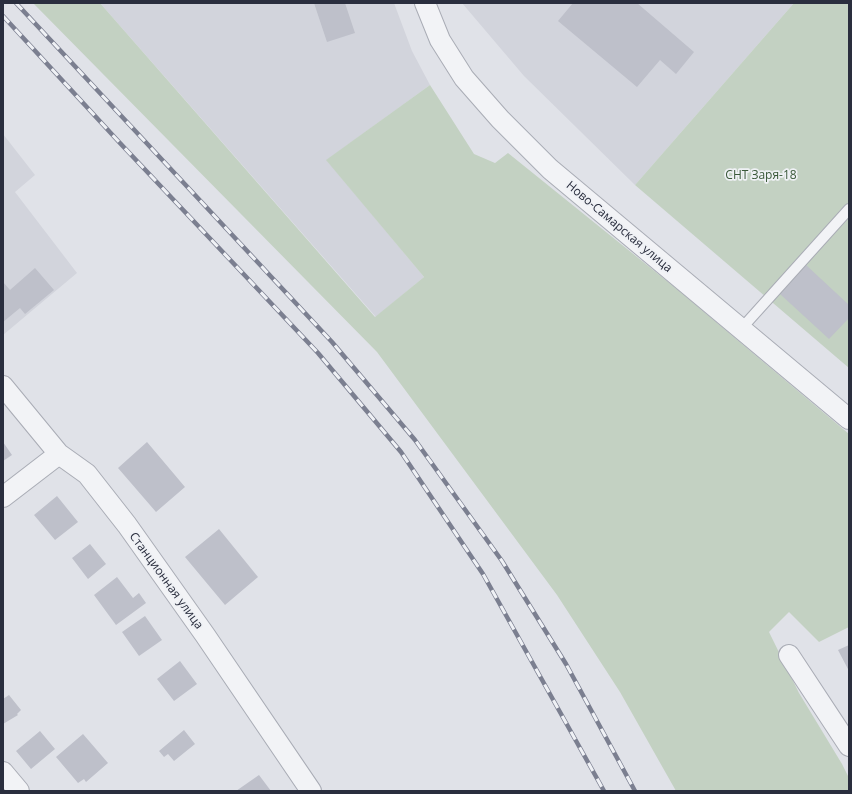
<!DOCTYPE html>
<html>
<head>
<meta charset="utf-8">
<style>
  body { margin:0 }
  #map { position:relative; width:852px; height:794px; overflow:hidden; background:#e0e2e8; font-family:"Open Sans",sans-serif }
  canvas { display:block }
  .frame { position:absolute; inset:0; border:4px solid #2a2e3e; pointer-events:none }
</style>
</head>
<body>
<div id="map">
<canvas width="852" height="794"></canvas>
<div class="frame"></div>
</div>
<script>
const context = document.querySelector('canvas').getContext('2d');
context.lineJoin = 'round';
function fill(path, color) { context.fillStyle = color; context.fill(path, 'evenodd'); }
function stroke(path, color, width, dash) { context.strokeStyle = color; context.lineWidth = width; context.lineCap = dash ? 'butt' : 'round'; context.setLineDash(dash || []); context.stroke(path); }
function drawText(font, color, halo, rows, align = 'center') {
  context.font = font + ' "Open Sans",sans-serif'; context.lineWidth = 3.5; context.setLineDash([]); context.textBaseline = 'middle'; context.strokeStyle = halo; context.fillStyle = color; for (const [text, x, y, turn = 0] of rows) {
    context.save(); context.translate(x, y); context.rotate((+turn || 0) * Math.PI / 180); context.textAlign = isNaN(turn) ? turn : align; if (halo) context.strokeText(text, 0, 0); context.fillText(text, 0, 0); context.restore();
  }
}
fill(new Path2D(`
  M 100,3 L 394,3 L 412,51 L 430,85 L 327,160 L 424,277 L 376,317 Z
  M 462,3 L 794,3 L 635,185 L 524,76 Z
  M 3,134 L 35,175 L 15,192 L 77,273 L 3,335 Z`), '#d2d4dc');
fill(new Path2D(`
  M 33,3 L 100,3 L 375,317 L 424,277 L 326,160 L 430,85 L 474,154 L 495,163 L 508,153 L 678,290 L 849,434 L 849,627 L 819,642 L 789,612 L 769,632 L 799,693 L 842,764 L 849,778 L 849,791 L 676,791 L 620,692 L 557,595 L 377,352 Z
  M 794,3 L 849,3 L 849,368 L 635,185 Z`), '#c3d1c2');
fill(new Path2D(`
  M 314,3 L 345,3 L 355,33 L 327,42 Z
  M 573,3 L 637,3 L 694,52 L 676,74 L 660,60 L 637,87 L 558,21 Z
  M 806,265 L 849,305 L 849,318 L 829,339 L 780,294 Z
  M 35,268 L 54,290 L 25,314 L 20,308 L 3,322 L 3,282 L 10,290 Z
  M 3,442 L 12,455 L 3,461 Z
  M 147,442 L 185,487 L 156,512 L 118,468 Z
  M 57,496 L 78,522 L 55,540 L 34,515 Z
  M 219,529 L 258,577 L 225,605 L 185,557 Z
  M 90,544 L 106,564 L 88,579 L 72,558 Z
  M 117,577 L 133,598 L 139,593 L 146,603 L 116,625 L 94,595 Z
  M 145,616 L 162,640 L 139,656 L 122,632 Z
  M 849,645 L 849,671 L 838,650 Z
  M 180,661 L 197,684 L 174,701 L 157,679 Z
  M 9,695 L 21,710 L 17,714 L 18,715 L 3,724 L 3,699 Z
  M 184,730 L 195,744 L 174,761 L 168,754 L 164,757 L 159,751 Z
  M 40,731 L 55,749 L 31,769 L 16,751 Z
  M 83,734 L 108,763 L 86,782 L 84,779 L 78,783 L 56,757 Z
  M 259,775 L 271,791 L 236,791 Z`), '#bec0ca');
const lane = new Path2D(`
  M 741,329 L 849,209`);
const street = new Path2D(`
  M 425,3 L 440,40 L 464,78 L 500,119 L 550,169 L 849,419
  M 3,386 L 59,454 L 87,474 L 127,525 L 205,635 L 311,791
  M 3,497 L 59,454
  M 789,655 L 849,746
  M 3,772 L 19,791`);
stroke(lane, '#a9acb5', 12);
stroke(street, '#a9acb5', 22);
stroke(lane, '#f2f3f6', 10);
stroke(street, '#f2f3f6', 20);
const rail = new Path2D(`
  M 16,3 L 332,342 L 415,440 L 502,561 L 566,664 L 635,791
  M 3,16 L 119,142 L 318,353 L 401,452 L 483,574 L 604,791`);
stroke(rail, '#7b7f90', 4.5);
stroke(rail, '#eff1f5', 3, [9]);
drawText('12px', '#395838', '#eff1f5', [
  ["СНТ Заря-18",761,176]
]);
drawText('12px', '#2a2e3e', '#eff1f5', [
  ["Ново-Самарская улица",619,227,40],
  ["Станционная улица",166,581,54]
]);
</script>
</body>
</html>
